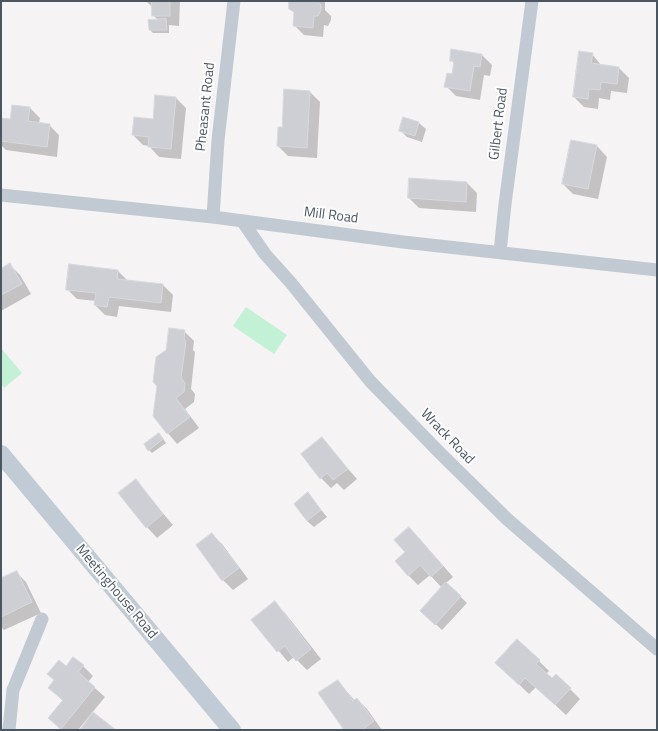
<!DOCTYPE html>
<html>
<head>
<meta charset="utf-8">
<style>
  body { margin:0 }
  #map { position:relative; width:658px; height:731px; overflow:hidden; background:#f5f3f3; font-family:"Titillium Web",sans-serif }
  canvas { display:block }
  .frame { position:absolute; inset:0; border:2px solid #4a5661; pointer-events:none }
</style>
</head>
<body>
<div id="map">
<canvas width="658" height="731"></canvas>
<div class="frame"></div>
</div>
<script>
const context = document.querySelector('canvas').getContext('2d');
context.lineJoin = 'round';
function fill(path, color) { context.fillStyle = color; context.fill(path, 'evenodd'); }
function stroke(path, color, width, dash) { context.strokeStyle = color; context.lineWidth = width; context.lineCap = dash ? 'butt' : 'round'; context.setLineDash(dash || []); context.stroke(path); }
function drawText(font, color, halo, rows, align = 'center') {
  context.font = font + ' "Titillium Web",sans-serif'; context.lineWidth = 4; context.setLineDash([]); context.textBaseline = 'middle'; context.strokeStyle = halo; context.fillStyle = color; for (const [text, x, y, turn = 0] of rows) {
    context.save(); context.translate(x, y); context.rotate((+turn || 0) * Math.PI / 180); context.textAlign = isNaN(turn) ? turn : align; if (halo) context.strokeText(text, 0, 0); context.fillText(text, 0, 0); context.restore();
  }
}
fill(new Path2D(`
  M 246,307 L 287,335 L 274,354 L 233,326 Z
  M 1,348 L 22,373 L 4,388 L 1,384 Z`), '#c3f1d5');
fill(new Path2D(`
  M 146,1 L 180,1 L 179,26 L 169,25 L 169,33 L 153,33 L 150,30 L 158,20 L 153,15 L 153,8 Z
  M 290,1 L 325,1 L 325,10 L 331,16 L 331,20 L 328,26 L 324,25 L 323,37 L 304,35 L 294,25 L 295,13 L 290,8 Z
  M 452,50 L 482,55 L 492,65 L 490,76 L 484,75 L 480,100 L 456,96 L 446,86 L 453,75 L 455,65 L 451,60 Z
  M 592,54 L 602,66 L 619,68 L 629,78 L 627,93 L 611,91 L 610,100 L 599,98 L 598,109 L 584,107 L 574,97 Z
  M 285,90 L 310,92 L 320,102 L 317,158 L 288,156 L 278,146 L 283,128 Z
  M 176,98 L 186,108 L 181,159 L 159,157 L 149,146 L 143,145 L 133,135 L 154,120 Z
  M 30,108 L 40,118 L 39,123 L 49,125 L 59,135 L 57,157 L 6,150 L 1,145 L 1,119 L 11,121 Z
  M 404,118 L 419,123 L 426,129 L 422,142 L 407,137 L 400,130 Z
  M 597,146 L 607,157 L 598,199 L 573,194 L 563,184 Z
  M 467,183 L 477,193 L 476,212 L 419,208 L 409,198 Z
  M 10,265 L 20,275 L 31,294 L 1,311 L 1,270 Z
  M 118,271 L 128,281 L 163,285 L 173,295 L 171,312 L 119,306 L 117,317 L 105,315 L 95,305 L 96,301 L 77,299 L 67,289 Z
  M 184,331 L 194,341 L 193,350 L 195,352 L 191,389 L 195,394 L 194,402 L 185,409 L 199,428 L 177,444 L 154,416 L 167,350 Z
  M 162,437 L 166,443 L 152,453 L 149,450 Z
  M 322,439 L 357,479 L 344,490 L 337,483 L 331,488 L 321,478 Z
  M 135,480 L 173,525 L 157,538 L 147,527 Z
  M 308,494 L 327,517 L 314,527 L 307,521 Z
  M 212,534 L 222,544 L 248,579 L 233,590 L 223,580 Z
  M 419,538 L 453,577 L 446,583 L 467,603 L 442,630 L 428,617 L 442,588 L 430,575 L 418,585 L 408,575 Z
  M 16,572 L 26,582 L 41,613 L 4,630 L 1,627 L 1,579 Z
  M 274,603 L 285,613 L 321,659 L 307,670 L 294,657 L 288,662 L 253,620 Z
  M 539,661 L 549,671 L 546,674 L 552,680 L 570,689 L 580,699 L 566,715 L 536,687 L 529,694 L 507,673 Z
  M 83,666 L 93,676 L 88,682 L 105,697 L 78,730 L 61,730 L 49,718 L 63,701 L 50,688 L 66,667 Z
  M 338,681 L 355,701 L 357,699 L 367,709 L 382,730 L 345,730 Z`), '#0003');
const building = new Path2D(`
  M 152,1 L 170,1 L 170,16 L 152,16 Z
  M 289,1 L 317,1 L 321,5 L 321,10 L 318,16 L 314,16 L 313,28 L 293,26 L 294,12 L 289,9 Z
  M 166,19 L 167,30 L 149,30 L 148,20 Z
  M 451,49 L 482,54 L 480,67 L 474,66 L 470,91 L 444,87 L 447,73 L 452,74 L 454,61 L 450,61 Z
  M 579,51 L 593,53 L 591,63 L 619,67 L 617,84 L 601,82 L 600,90 L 589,89 L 588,99 L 573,97 Z
  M 284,89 L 310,91 L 307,148 L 277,146 L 278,127 L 282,127 Z
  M 155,95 L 176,97 L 171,149 L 148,147 L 149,137 L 132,135 L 134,117 L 153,119 Z
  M 12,105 L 30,107 L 28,121 L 50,124 L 47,147 L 1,141 L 1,118 L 10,119 Z
  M 403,117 L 419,122 L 415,136 L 399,131 Z
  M 571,140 L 597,145 L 588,189 L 562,184 Z
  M 409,178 L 467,182 L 466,202 L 408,198 Z
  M 10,263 L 22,284 L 1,295 L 1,269 Z
  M 69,264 L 118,270 L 117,279 L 163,284 L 161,303 L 109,297 L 107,307 L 94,305 L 96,293 L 66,290 Z
  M 169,328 L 185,330 L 184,339 L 186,341 L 181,378 L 185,383 L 184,392 L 176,398 L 190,417 L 167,434 L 153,416 L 157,386 L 153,382 L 156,357 L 166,350 Z
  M 159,433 L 163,439 L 148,451 L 144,444 Z
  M 322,437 L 348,469 L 333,480 L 327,473 L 320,479 L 301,454 Z
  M 136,479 L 163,514 L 146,528 L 118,493 Z
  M 308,492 L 321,510 L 307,521 L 294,504 Z
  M 409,527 L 443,566 L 431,577 L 420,565 L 408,576 L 395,561 L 405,552 L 394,540 Z
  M 212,533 L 239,568 L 222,581 L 196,545 Z
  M 17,571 L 32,602 L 1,617 L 1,578 Z
  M 446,582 L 461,596 L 435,625 L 420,611 Z
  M 275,601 L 311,649 L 296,661 L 285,646 L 277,652 L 251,620 Z
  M 517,639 L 540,660 L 536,664 L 552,678 L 556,674 L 571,688 L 555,705 L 525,678 L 519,685 L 495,663 Z
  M 73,657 L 84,665 L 78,672 L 95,687 L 61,729 L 48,718 L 63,700 L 48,688 L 54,680 L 47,674 L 59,660 L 66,666 Z
  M 338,680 L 353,701 L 357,698 L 374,721 L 362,730 L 344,730 L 318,693 Z
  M 93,712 L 116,730 L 80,730 Z`);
fill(building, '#cdcfd5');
stroke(building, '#d7d9de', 1);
stroke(new Path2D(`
  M 1,195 L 213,217 L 403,242 L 657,270
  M 213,217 L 218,140 L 234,1
  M 243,222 L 265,254 L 291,283 L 370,381 L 438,451 L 507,519 L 657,649
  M 500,252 L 505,204 L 532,1
  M 9,730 L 13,690 L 42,619`), '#c1cad2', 13);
stroke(new Path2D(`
  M 1,454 L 232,730`), '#c1cbd6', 18);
drawText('14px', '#4a5661', '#fff', [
  ["Pheasant Road",206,107,-84],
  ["Gilbert Road",499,124,-83],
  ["Mill Road",331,216,7],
  ["Wrack Road",447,437,46],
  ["Meetinghouse Road",116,592,50]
]);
</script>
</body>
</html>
